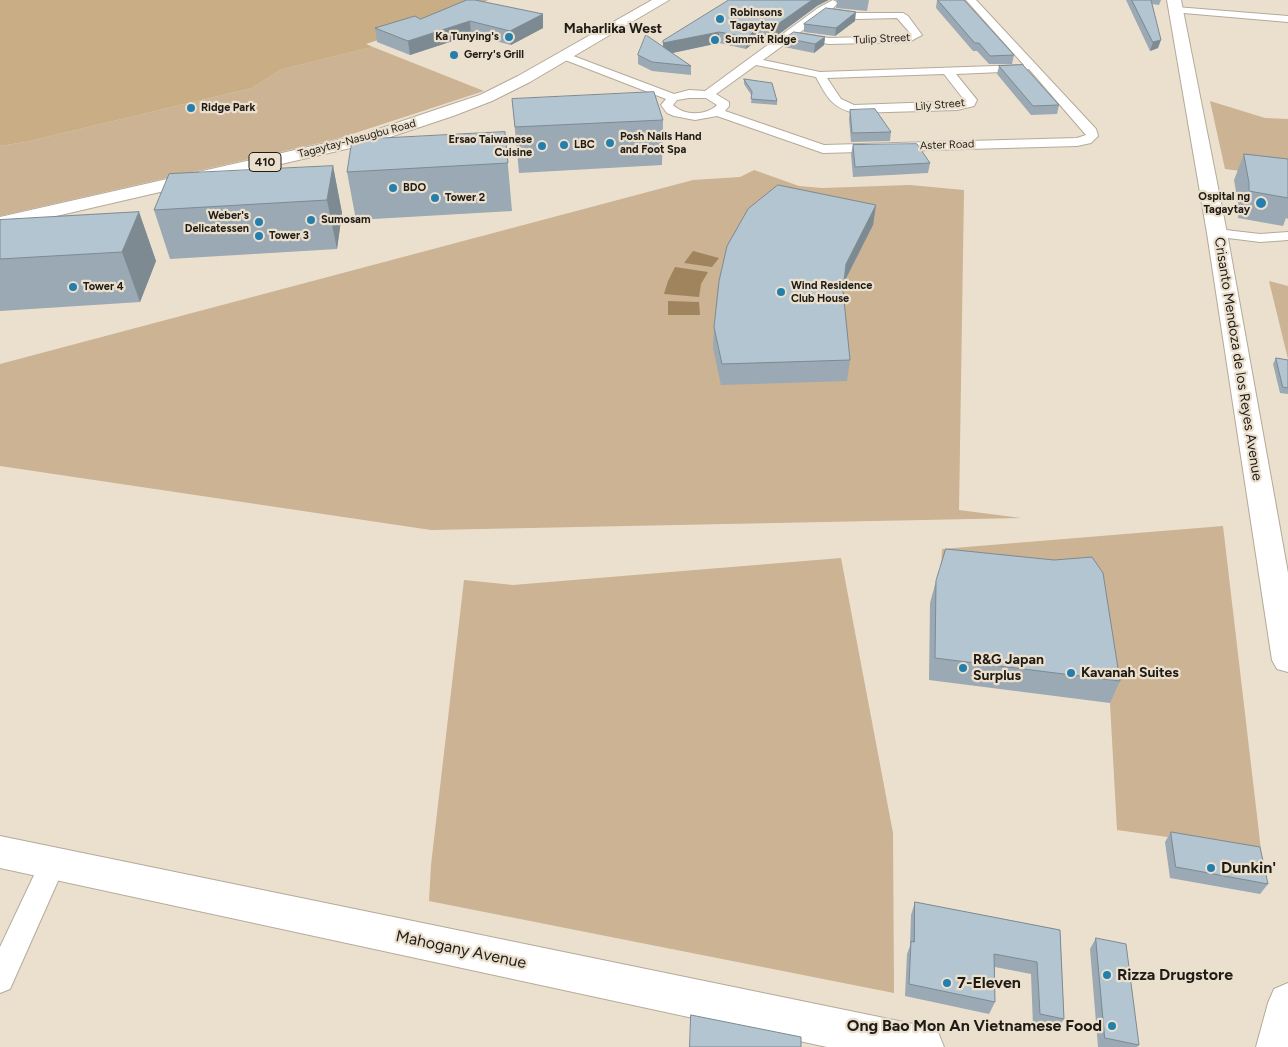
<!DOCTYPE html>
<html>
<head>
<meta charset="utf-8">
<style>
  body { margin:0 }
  canvas { display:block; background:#ebdfce }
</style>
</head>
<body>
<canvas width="1288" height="1047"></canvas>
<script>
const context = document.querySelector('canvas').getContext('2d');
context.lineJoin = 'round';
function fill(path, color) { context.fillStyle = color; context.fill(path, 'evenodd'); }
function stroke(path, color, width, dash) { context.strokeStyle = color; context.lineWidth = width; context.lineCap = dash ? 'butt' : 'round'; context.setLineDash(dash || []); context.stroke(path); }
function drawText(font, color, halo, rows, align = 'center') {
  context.font = font + ' Figtree,sans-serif'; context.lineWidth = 4.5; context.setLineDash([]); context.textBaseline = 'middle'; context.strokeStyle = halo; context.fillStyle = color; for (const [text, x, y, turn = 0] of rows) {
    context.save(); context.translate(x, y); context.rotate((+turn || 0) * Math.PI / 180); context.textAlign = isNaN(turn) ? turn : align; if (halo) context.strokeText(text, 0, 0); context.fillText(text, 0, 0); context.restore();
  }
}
fill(new Path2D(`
  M 373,47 L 484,91 L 337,139 L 0,216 L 0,146 L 25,142 L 252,88 L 280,70 Z
  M 1210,101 L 1265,118 L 1288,119 L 1288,177 L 1225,169 Z
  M 754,170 L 799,186 L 822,188 L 910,185 L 964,190 L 959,510 L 1021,518 L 431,530 L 0,466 L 0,364 L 693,180 L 740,177 Z
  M 1269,281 L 1288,286 L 1288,359 Z
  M 1223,526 L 1261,850 L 1117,830 L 1110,703 L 941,571 L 942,549 Z
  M 841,558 L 893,833 L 894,993 L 429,901 L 431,865 L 464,580 L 513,585 Z`), '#cbb393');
fill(new Path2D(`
  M 0,0 L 488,0 L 470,9 L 366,44 L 373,47 L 280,70 L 252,88 L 25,142 L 0,146 Z`), '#c9ad85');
fill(new Path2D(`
  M 693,251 L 719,258 L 712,267 L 684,263 Z
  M 675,267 L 708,272 L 701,284 L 699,297 L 664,294 L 668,281 Z
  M 668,301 L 699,302 L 700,315 L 668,315 Z`), '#9f845e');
const minor = new Path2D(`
  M 833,0 L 838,3 L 832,9 L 857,13 L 903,13 L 908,16 L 922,35 L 909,42 L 829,44 L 793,38 L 763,60 L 820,72 L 1024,65 L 966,0 L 976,0 L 1096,129 L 1098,136 L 1091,143 L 1077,146 L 823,153 L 717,116 L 695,120 L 674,116 L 667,113 L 661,105 L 666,99 L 560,58 L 559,56 L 560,54 L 568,54 L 674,94 L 689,90 L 705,91 L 818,8 ZM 825,14 L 857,19 L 897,18 L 911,34 L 907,36 L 829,38 L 799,33 ZM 756,65 L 816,77 C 827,97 831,107 854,113 L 957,110 L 974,106 L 977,100 L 956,74 L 1024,71 L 1029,69 L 1086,135 L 1077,138 L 824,145 L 725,111 L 729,106 L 729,102 L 716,94 ZM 944,74 L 965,101 L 854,105 L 841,99 L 827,78 ZM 689,98 L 706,98 L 717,105 C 706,116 684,116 673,105 L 677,100 Z
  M 1176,7 L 1288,16 L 1288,22 L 1172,12 L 1171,10 Z
  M 1217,229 L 1260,234 L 1288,232 L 1288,240 L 1260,242 L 1212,236 L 1210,233 L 1212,230 Z
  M 53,851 L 62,854 L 66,863 L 10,989 L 0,993 L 0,947 L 44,854 Z`);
const secondary = new Path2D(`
  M 1167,0 L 1181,0 L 1227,233 L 1288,573 L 1288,672 L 1277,669 L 1272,660 L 1207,233 Z
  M 0,836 L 923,1026 L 938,1032 L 944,1047 L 827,1047 L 0,868 Z
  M 1288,983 L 1288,1047 L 1256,1047 L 1268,1003 L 1274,989 Z`);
const primary = new Path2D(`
  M 652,0 L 669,0 L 530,82 L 492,101 L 453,116 L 372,143 L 0,229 L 0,217 L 361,135 L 441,108 L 480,95 L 518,76 Z`);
stroke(minor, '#b5aa9a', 2);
stroke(secondary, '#b5aa9a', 2);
stroke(primary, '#b5aa9a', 2);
fill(minor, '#fff');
fill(secondary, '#fff');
fill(primary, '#fff');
fill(new Path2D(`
  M 835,0 L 869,0 L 867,11 L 836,8 L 837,1 Z
  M 937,0 L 1014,55 L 1012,64 L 989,64 L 977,51 L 973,51 L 936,8 Z
  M 1126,0 L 1161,0 L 1159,5 L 1152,4 L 1158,48 L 1150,51 Z
  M 817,6 L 767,43 L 756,41 L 746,49 L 719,43 L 672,53 L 691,66 L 691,75 L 652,71 L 638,64 L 638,55 L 663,47 L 663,41 Z
  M 543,14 L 543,28 L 511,45 L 471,35 L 410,55 L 377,42 L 375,28 L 420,19 Z
  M 855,21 L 835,36 L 804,32 L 804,24 Z
  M 825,37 L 824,45 L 814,53 L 784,47 L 785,38 Z
  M 999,66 L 1059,105 L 1057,114 L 1031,115 L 997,74 Z
  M 744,79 L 777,101 L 777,105 L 751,103 L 752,96 L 744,84 Z
  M 512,99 L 663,120 L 662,165 L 519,173 Z
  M 850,110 L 891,132 L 890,141 L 851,142 L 849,119 Z
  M 505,132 L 512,211 L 356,220 L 347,172 Z
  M 853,145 L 930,163 L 928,173 L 853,177 L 851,154 Z
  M 1244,154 L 1288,159 L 1288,219 L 1286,218 L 1283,226 L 1238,218 L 1239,209 L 1234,180 Z
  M 333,166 L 342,213 L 337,249 L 170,259 L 154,210 Z
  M 876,205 L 873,225 L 844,283 L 843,290 L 850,360 L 847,381 L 721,385 L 713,348 L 714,327 Z
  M 139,212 L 156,261 L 140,302 L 0,311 L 0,220 Z
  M 1276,358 L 1288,360 L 1288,394 L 1280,393 L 1273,364 Z
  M 936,581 L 1120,681 L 1110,703 L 929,680 L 930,603 Z
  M 1171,832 L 1268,884 L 1260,894 L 1170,878 L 1165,842 Z
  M 915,902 L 1060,930 L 1064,1019 L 1056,1031 L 1033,1026 L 1031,974 L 995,967 L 995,1002 L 989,1014 L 905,996 L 907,954 L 910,946 L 911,915 Z
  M 1096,938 L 1139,1045 L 1137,1047 L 1098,1047 L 1090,949 Z`), '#9aa9b3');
fill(new Path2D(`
  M 812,0 L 829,0 L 817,6 L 767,43 L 768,31 Z
  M 856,12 L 855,21 L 835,36 L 836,28 Z
  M 543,14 L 543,28 L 511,45 L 510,31 Z
  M 470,21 L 471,35 L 410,55 L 408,41 Z
  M 757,29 L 756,41 L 746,49 L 747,37 Z
  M 719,32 L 719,43 L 663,55 L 663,43 Z
  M 825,37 L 824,45 L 814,53 L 815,44 Z
  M 1161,40 L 1158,48 L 1150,51 L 1153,42 Z
  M 333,166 L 342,213 L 337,249 L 327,200 Z
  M 876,205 L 873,225 L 843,284 L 846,264 Z
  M 139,212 L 156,261 L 140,302 L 122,252 Z`), '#7d8a92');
const building = new Path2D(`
  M 467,0 L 475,0 L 543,14 L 510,31 L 470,21 L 408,41 L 375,28 L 415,16 L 420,19 Z
  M 729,0 L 812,0 L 768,31 L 757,29 L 747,37 L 719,32 L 663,43 L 663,41 Z
  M 938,0 L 964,0 L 1014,55 L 990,56 L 979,43 L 975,43 Z
  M 1132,0 L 1151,0 L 1161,40 L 1153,42 Z
  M 826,8 L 856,12 L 836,28 L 804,24 Z
  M 794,32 L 825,37 L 815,44 L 785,38 Z
  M 646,35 L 691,66 L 652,62 L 638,55 Z
  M 1023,65 L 1059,105 L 1033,106 L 999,66 Z
  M 744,79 L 772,83 L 777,101 L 751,99 L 752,92 Z
  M 654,92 L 663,120 L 515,127 L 512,99 Z
  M 875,109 L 891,132 L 852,133 L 850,110 Z
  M 505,132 L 508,163 L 347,172 L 352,140 Z
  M 917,144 L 930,163 L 855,167 L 853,145 Z
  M 1244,154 L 1288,159 L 1288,198 L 1249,191 L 1249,183 Z
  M 333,166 L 327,200 L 154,210 L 169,174 Z
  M 778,185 L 876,205 L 846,264 L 843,290 L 850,360 L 722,364 L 714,327 L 719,281 L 727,246 L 748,209 Z
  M 139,212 L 122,252 L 0,259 L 0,220 Z
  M 1276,358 L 1288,360 L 1288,388 L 1283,387 Z
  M 946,549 L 1054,560 L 1092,557 L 1103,573 L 1120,681 L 935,658 L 936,581 Z
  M 1171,832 L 1260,847 L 1268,884 L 1176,867 Z
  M 915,902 L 1060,930 L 1064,1019 L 1040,1014 L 1037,962 L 994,954 L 995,1002 L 909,984 L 911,941 L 914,942 Z
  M 1096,938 L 1126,944 L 1139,1045 L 1105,1038 Z
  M 691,1015 L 801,1037 L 801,1047 L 690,1047 Z`);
fill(building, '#b3c5d0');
stroke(building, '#7d8a92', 1);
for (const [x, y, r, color] of [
  [720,19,5,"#247fad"],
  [509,37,5,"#247fad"],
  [715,40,5,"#247fad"],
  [454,55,5,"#247fad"],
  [191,108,5,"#247fad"],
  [610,143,5,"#247fad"],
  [564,145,5,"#247fad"],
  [542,146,5,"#247fad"],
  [393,188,5,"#247fad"],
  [435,198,5,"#247fad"],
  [1261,203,6,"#247fad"],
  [311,220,5,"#247fad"],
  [259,222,5,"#247fad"],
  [259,236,5,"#247fad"],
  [73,287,5,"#247fad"],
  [781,292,5,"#247fad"],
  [963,668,5,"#247fad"],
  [1071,673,5,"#247fad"],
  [1211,868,5,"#247fad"],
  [1107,975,5,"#247fad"],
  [947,983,5,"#247fad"],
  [1112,1026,5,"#247fad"]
]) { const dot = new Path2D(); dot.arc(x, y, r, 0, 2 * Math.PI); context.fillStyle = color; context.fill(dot); stroke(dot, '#ebdfce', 2); }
drawText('bold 11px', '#1f1b15', '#ebdfce', [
  ["Robinsons",730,13],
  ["Tagaytay",730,26],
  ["Ka Tunying's",499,37,"right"],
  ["Summit Ridge",725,40],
  ["Gerry's Grill",464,55],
  ["Ridge Park",201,108],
  ["Posh Nails Hand",620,137],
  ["and Foot Spa",620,150],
  ["Ersao Taiwanese",532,140,"right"],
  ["Cuisine",532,153,"right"],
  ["LBC",574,145],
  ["BDO",403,188],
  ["Ospital ng",1250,197,"right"],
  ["Tagaytay",1250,210,"right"],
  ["Tower 2",445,198],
  ["Weber's",249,216,"right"],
  ["Delicatessen",249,229,"right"],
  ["Sumosam",321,220],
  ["Tower 3",269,236],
  ["Wind Residence",791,286],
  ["Club House",791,299],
  ["Tower 4",83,287]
], 'left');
drawText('11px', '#1f1b15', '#ebdfce', [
  ["Tulip Street",882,39,-3],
  ["Lily Street",940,105,-5],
  ["Tagaytay-Nasugbu Road",357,139,-15],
  ["Aster Road",947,145,-2]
]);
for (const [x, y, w] of [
  [265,162,32]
]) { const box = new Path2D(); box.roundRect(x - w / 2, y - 9.5, w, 19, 4); context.fillStyle = '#ebdfce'; context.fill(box); stroke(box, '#1f1b15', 1); }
drawText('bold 12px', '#1f1b15', null, [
  ["410",265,162]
]);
drawText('bold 14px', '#1f1b15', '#ebdfce', [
  ["Maharlika West",613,29]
]);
drawText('14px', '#1f1b15', '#ebdfce', [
  ["Crisanto Mendoza de los Reyes Avenue",1238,359,81]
]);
drawText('bold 14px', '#1f1b15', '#ebdfce', [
  ["R&G Japan",973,660],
  ["Surplus",973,676],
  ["Kavanah Suites",1081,673]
], 'left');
drawText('bold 16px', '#1f1b15', '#ebdfce', [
  ["Dunkin'",1221,868],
  ["Rizza Drugstore",1117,975],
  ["7-Eleven",957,983],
  ["Ong Bao Mon An Vietnamese Food",1102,1026,"right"]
], 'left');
drawText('16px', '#1f1b15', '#ebdfce', [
  ["Mahogany Avenue",461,950,12]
]);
</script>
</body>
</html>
